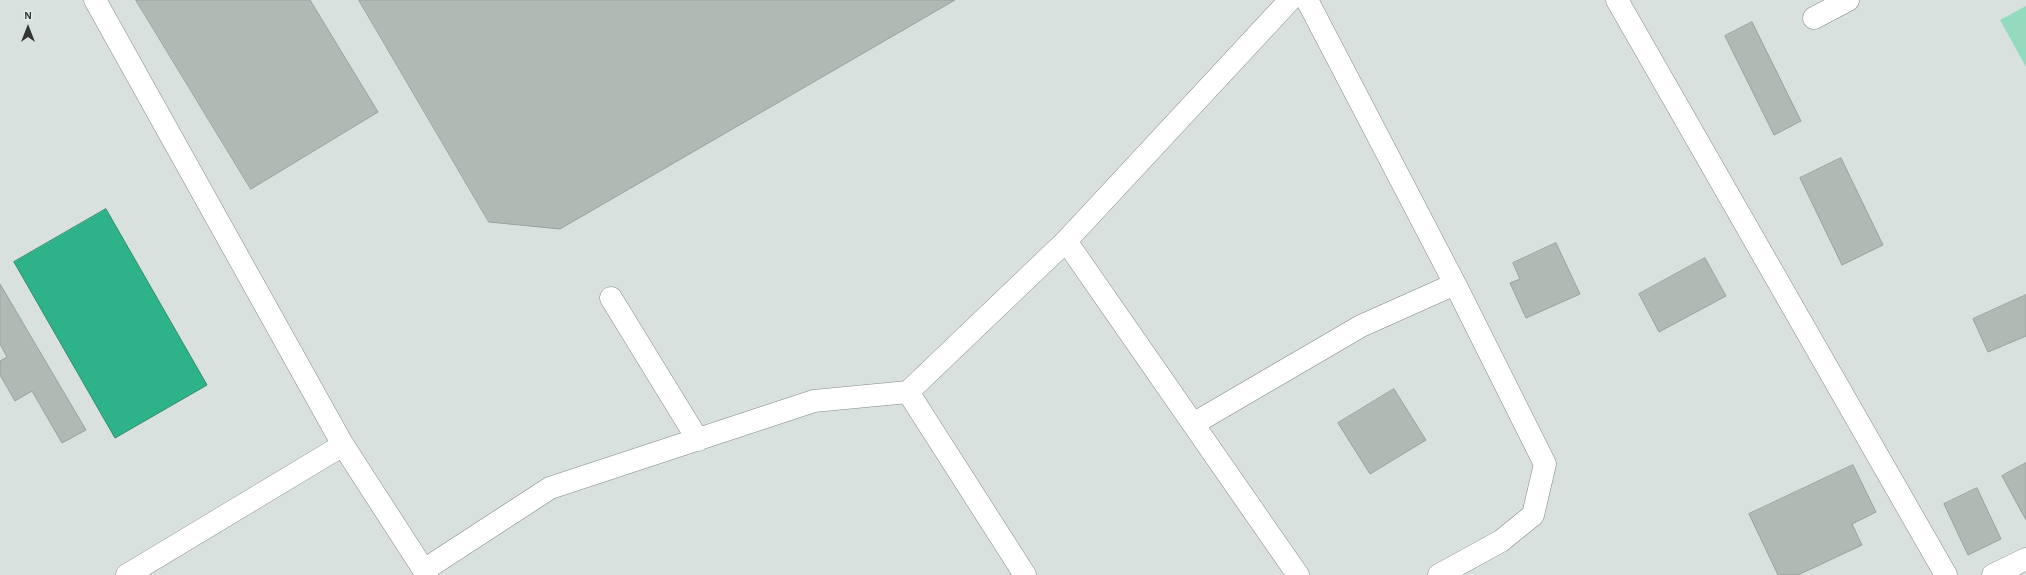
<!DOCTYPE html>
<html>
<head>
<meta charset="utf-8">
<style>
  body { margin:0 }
  #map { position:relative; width:2026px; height:575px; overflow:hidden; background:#d8e1dd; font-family:"Alegreya Sans",sans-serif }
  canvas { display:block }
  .north { position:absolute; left:8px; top:8px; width:40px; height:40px; -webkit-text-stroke:3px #e5eeea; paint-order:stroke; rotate:0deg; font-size:11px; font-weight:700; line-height:16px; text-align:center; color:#313433 }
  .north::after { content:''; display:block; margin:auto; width:14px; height:18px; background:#313433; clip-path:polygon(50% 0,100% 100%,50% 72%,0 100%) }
</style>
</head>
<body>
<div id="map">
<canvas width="2026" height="575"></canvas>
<div class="north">N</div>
</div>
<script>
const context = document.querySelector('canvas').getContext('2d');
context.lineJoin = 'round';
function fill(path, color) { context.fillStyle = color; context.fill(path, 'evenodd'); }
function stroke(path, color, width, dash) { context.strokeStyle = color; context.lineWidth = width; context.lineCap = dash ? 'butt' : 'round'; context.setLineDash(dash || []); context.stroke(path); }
fill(new Path2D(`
  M 2026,6 L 2026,67 L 2000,20 Z`), '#93dabe');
const water = new Path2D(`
  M 106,209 L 207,385 L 115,438 L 14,262 Z`);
fill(water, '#2db289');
stroke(water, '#2e8c6f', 1);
const building = new Path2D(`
  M 136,0 L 310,0 L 378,112 L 251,189 Z
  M 359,0 L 955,0 L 560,229 L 489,222 Z
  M 1752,22 L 1801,121 L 1774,135 L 1725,36 Z
  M 1841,158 L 1883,245 L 1842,265 L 1800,178 Z
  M 1556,243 L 1580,294 L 1526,318 L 1510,283 L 1520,279 L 1513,263 Z
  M 1705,258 L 1726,296 L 1659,332 L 1639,294 Z
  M 0,284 L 86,430 L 62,443 L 32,391 L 15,401 L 0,375 L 0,361 L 7,357 L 0,344 Z
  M 2026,295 L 2026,336 L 1988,352 L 1973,319 Z
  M 1394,389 L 1426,440 L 1370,474 L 1338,423 Z
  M 2026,463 L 2026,520 L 2002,476 Z
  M 1853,465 L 1876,512 L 1852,524 L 1862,545 L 1798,575 L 1778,575 L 1749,514 Z
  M 1977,488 L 2001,539 L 1968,555 L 1944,504 Z`);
fill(building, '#b1b9b5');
stroke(building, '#99a19d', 1);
const minor = new Path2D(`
  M 95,0 L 343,445 L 427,575
  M 1307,0 L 1455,284 L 1545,464 L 1533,515 L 1501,541 L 1439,575
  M 1617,0 L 1946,575
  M 1814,18 L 1848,0
  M 1066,241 L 1298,575
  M 611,298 L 698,440
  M 908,392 L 1025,575
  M 1193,424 L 1361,326 L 1455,284
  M 424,570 L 550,488 L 814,401 L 908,392 L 1066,241 L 1290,0
  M 127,575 L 343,445
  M 1993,575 L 2026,559`);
stroke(minor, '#828a86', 23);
stroke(minor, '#fff', 22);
</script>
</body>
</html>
